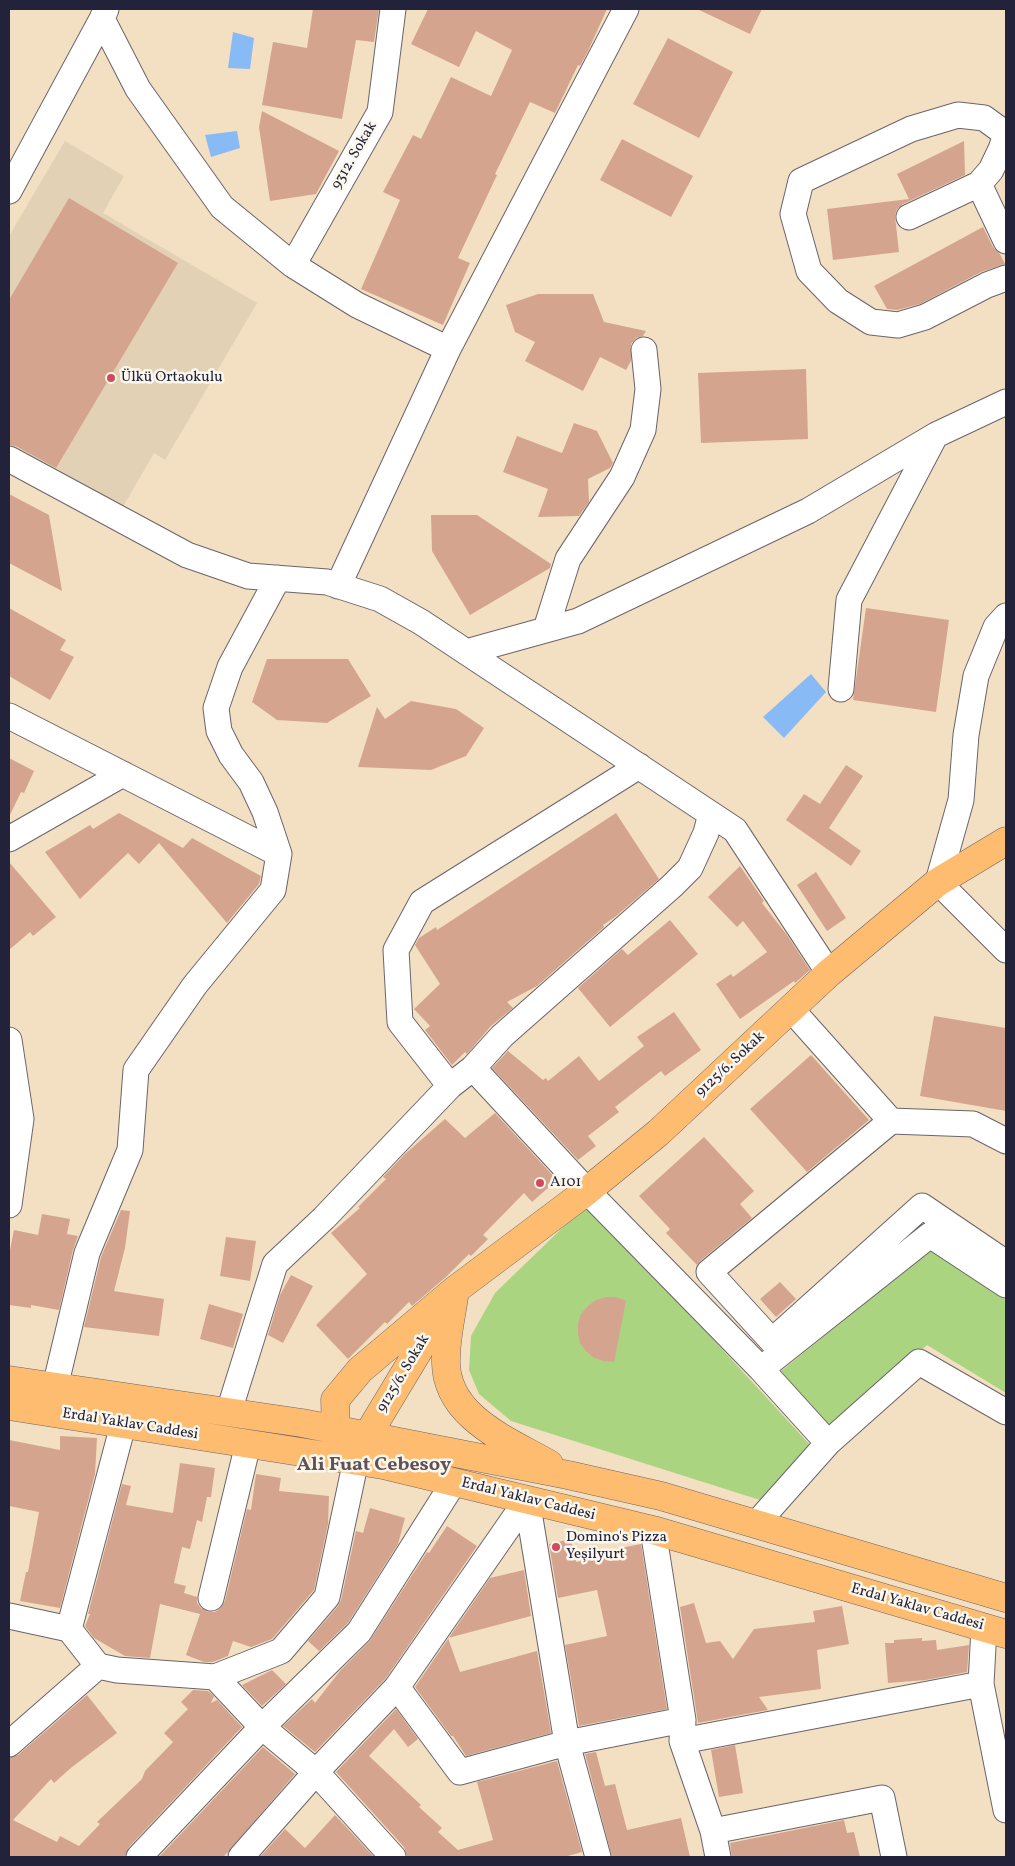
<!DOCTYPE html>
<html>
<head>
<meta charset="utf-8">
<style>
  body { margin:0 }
  #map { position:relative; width:1015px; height:1866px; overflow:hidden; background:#f3e0c2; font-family:Vollkorn,serif }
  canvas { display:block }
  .frame { position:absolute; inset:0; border:10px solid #22223b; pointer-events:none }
</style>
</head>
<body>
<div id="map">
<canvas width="1015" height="1866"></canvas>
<div class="frame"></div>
</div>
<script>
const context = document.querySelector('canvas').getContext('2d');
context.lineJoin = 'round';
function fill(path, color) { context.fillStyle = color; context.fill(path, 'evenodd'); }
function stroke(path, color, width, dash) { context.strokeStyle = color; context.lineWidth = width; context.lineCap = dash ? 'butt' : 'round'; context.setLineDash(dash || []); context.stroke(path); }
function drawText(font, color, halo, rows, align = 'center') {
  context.font = font + ' Vollkorn,serif'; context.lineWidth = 5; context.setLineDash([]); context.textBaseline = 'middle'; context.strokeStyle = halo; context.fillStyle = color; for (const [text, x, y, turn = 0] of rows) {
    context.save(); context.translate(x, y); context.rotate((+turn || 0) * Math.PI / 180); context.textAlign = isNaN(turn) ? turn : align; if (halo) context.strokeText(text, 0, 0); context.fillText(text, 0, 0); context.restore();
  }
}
fill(new Path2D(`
  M 65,141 L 124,176 L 103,213 L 257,303 L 165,460 L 154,453 L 112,526 L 9,465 L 9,236 Z`), '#e2d1b5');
fill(new Path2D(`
  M 588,1203 L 810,1445 L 763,1501 L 511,1421 L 479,1394 L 469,1370 L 471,1336 L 495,1293 Z
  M 930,1250 L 1006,1300 L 1006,1393 L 927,1345 L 834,1431 L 780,1372 Z`), '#abd480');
fill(new Path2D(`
  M 233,32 L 254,38 L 250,69 L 228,68 Z
  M 237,131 L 240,148 L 211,157 L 205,135 Z
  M 811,674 L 826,692 L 784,738 L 763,717 Z`), '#88baf5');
fill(new Path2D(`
  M 313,9 L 379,9 L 374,42 L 356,40 L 342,119 L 262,105 L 273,42 L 307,48 Z
  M 428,9 L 607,9 L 588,51 L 580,66 L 578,65 L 555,113 L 530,102 L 495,174 L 497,175 L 458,258 L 470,263 L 443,325 L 361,289 L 400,200 L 383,192 L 413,135 L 421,139 L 451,77 L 491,96 L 512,50 L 476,31 L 459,67 L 411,44 Z
  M 697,9 L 762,9 L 750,34 Z
  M 668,38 L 733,72 L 699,138 L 633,104 Z
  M 262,111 L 339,151 L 316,194 L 270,201 L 259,127 Z
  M 622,139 L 693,176 L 671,217 L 600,180 Z
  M 964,141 L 965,175 L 903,204 L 897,209 L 895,216 L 899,252 L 833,260 L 827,209 L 909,199 L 897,174 Z
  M 69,198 L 178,263 L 56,468 L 16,446 L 9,445 L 9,300 Z
  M 983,227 L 993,247 L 1000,254 L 1005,264 L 981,272 L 920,304 L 897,310 L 887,309 L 874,286 Z
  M 538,294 L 593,294 L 604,322 L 646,331 L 643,336 L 636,338 L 631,344 L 631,361 L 626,370 L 600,357 L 583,391 L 525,361 L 535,342 L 515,332 L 506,305 Z
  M 806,369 L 808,439 L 701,443 L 698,373 Z
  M 574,423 L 597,431 L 613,463 L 610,468 L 588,479 L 589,502 L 579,516 L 538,517 L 548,489 L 503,472 L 517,436 L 562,453 Z
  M 9,494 L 49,515 L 62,591 L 9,563 Z
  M 431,515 L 477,515 L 551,564 L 550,568 L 470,615 L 432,551 Z
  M 9,608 L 66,640 L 60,650 L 74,657 L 50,700 L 9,676 Z
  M 866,608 L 949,620 L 936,712 L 853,700 Z
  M 267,659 L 348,659 L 371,696 L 327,723 L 277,720 L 252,702 Z
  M 411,701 L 456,709 L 484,728 L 466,756 L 431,770 L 358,767 L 377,707 L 385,719 Z
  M 9,758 L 34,771 L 24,793 L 21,792 L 9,817 Z
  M 846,765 L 863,776 L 829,828 L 861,851 L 851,866 L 786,820 L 804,794 L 820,804 Z
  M 119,813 L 183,848 L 192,838 L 261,876 L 259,884 L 227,923 L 159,843 L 139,864 L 128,853 L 80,899 L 45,852 L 90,825 L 93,829 Z
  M 616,813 L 659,879 L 615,917 L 603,925 L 604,927 L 537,986 L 507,1002 L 513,1008 L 491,1026 L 467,1054 L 465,1052 L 452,1065 L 425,1030 L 430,1026 L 414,1009 L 440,984 L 415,945 L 419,938 L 436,927 L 437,930 Z
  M 9,862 L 56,917 L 33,936 L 30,932 L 9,950 Z
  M 740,866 L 764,901 L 762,903 L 787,935 L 810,970 L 795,983 L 794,981 L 740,1019 L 716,984 L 731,974 L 733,977 L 767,952 L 743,921 L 737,927 L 708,897 Z
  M 816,872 L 846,918 L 827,931 L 797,885 Z
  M 670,920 L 698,954 L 610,1027 L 578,988 L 622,949 L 628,955 Z
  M 674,1012 L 701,1050 L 665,1076 L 661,1071 L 615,1107 L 619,1112 L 588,1136 L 596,1146 L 578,1160 L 492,1068 L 508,1051 L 543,1080 L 546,1078 L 548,1081 L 579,1056 L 599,1081 L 644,1046 L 637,1037 Z
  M 934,1016 L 1006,1028 L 1006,1111 L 920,1096 Z
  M 811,1055 L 869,1120 L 807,1172 L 750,1109 Z
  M 495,1113 L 557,1180 L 532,1202 L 524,1193 L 483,1235 L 488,1239 L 471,1256 L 469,1254 L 446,1277 L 412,1306 L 409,1302 L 387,1324 L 385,1322 L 348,1359 L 316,1325 L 367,1274 L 331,1233 L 360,1208 L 358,1207 L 386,1179 L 383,1177 L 405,1154 L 445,1119 L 465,1138 Z
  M 704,1137 L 754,1191 L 740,1204 L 752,1218 L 700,1261 L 697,1265 L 666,1233 L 670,1229 L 639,1196 Z
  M 121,1210 L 130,1211 L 125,1248 L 114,1291 L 164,1299 L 159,1336 L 84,1327 L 101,1257 Z
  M 42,1214 L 70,1219 L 67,1234 L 78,1236 L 73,1250 L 59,1310 L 31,1305 L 31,1308 L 9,1305 L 9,1255 L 14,1230 L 38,1235 Z
  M 226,1237 L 256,1241 L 250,1281 L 220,1276 Z
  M 291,1275 L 313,1286 L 283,1343 L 268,1335 L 280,1295 Z
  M 780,1282 L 796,1299 L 776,1317 L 760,1299 Z
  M 606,1297 L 616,1297 L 626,1301 L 614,1362 L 604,1361 L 594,1358 L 586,1351 L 580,1343 L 578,1333 L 578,1323 L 581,1314 L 588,1306 L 596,1300 Z
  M 209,1304 L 243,1314 L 233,1348 L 200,1339 Z
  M 60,1436 L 97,1438 L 95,1474 L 60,1608 L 20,1601 L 26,1572 L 28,1572 L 39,1512 L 9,1506 L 9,1440 L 60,1450 Z
  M 180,1463 L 215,1468 L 211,1497 L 207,1497 L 202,1522 L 197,1520 L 190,1549 L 182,1547 L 174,1583 L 186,1586 L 184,1593 L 197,1597 L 197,1603 L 201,1608 L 208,1612 L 215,1612 L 221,1608 L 225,1601 L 247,1509 L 251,1510 L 256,1474 L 281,1478 L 279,1491 L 329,1496 L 328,1524 L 314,1590 L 272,1639 L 251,1647 L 233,1641 L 228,1656 L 213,1662 L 204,1662 L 186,1655 L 200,1614 L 160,1604 L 150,1658 L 125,1656 L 94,1638 L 85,1626 L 90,1614 L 88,1614 L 122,1484 L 131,1486 L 126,1505 L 173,1513 Z
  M 370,1508 L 405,1518 L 398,1544 L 348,1623 L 319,1651 L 308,1641 L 338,1606 L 341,1600 L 356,1531 L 363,1533 Z
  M 447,1526 L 477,1546 L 386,1678 L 315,1752 L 283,1726 L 312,1699 L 315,1703 L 340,1671 L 369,1642 L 427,1552 L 429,1553 Z
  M 571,1539 L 576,1562 L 611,1555 L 610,1550 L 641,1544 L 667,1709 L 579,1726 L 565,1645 L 607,1636 L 597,1590 L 558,1598 L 549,1544 Z
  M 524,1570 L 531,1616 L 448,1638 L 460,1672 L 537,1651 L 551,1733 L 466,1756 L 453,1736 L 451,1736 L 415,1687 L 490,1578 Z
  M 694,1603 L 706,1643 L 720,1641 L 733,1659 L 754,1629 L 815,1622 L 813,1611 L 842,1606 L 849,1644 L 817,1650 L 821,1689 L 759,1697 L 768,1710 L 698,1723 L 680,1607 Z
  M 922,1638 L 922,1641 L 936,1640 L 937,1650 L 969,1645 L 967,1672 L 926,1680 L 888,1683 L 885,1643 L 894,1643 L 894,1640 Z
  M 272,1670 L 286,1684 L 262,1706 L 242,1685 Z
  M 193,1690 L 208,1691 L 214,1696 L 211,1703 L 217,1700 L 242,1727 L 129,1847 L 125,1857 L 9,1857 L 9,1758 L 18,1755 L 87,1695 L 117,1733 L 72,1767 L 54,1783 L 51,1779 L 13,1820 L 57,1842 L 60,1836 L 79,1846 L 100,1824 L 97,1822 L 142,1779 L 145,1771 L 173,1742 L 164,1733 L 188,1709 L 181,1702 Z
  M 396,1709 L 418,1739 L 408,1747 L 394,1729 L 369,1756 L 421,1805 L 419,1807 L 442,1828 L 438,1832 L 458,1850 L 493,1840 L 477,1782 L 557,1761 L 582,1852 L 564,1857 L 407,1857 L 404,1847 L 336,1772 Z
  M 735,1745 L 743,1793 L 719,1797 L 711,1750 Z
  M 263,1747 L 295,1774 L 228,1852 L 223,1857 L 159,1857 Z
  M 596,1752 L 605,1786 L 615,1784 L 627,1830 L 681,1818 L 690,1857 L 612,1857 L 585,1754 Z
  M 335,1815 L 374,1857 L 260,1857 L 285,1829 L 305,1848 Z
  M 844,1820 L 847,1833 L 854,1832 L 860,1857 L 732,1857 L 730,1843 Z`), '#d4a48f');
const minor = new Path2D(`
  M 102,19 L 138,89 L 222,207 L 293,265 L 357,305 L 448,349
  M 1006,134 L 984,118 L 958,115 L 911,129 L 801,181 L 793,214 L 809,271 L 838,301 L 871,322 L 898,325 L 925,317 L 987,285 L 1006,278
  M 979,184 L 1006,241
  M 9,191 L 102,19 L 106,9
  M 909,217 L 979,184 L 991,170 L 1001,149 L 1006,135
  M 293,265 L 380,112 L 393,9
  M 9,459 L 187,555 L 248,576 L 327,582 L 380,599 L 421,622 L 735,830 L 829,973
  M 338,586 L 448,349 L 626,9
  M 1006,616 L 996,627 L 976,676 L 966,735 L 961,800 L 938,882 L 1006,950
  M 546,629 L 568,559 L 622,477 L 643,430 L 648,389 L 644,350
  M 466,652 L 578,621 L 808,511 L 936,435 L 1006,402
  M 841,689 L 849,600 L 935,436
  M 9,716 L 279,854
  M 9,839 L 123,774
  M 791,1009 L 891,1121
  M 9,1040 L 21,1119 L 9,1205
  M 473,1068 L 587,1191 L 761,1369 L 930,1235 L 1006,1285
  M 450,1086 L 400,1022 L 396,950 L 422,902 L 639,766
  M 1006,1141 L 973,1124 L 891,1121 L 709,1272 L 772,1341 L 922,1206 L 1006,1263
  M 55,1387 L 87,1253 L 130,1150 L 136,1070 L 195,985 L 273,890 L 279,854 L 265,812 L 251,782 L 231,755 L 219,731 L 216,708 L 230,667 L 278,578
  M 229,1411 L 275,1264 L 324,1218 L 450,1086 L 473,1068 L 502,1036 L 672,886 L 690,868 L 706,833 L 711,814
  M 828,1443 L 919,1362 L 1006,1412
  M 527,1500 L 567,1743 L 598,1857
  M 756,1524 L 828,1443 L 761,1369
  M 653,1530 L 683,1720 L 682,1741 L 713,1831 L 718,1857
  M 211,1598 L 248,1444
  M 9,1616 L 69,1629 L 123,1425
  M 984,1628 L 981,1684 L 1006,1810
  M 69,1629 L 98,1666
  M 215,1677 L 262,1727 L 316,1772 L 393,1857
  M 397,1687 L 460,1772 L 567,1743 L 683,1720
  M 682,1741 L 981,1684
  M 9,1744 L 98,1666 L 117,1670 L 215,1677 L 281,1651 L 327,1597 L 356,1460
  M 713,1831 L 882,1798 L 894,1857
  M 139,1857 L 262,1727 L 359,1632 L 454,1482
  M 241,1857 L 316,1772 L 397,1687 L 527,1500`);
const major = new Path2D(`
  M 455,1290 C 452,1313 446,1336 446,1359 C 444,1416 507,1440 549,1464
  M 9,1380 L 302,1423 L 568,1475 L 661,1496 L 1006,1598
  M 9,1406 L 383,1465 L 653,1530 L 1006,1634
  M 351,1440 L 367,1436 L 444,1308
  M 346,1444 C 333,1437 336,1413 335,1400 L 360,1370 L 455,1290 L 587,1191 L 658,1133 L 829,973 L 938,882 L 1006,841`);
stroke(minor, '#6b646a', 27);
stroke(major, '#6b646a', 29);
stroke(minor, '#fff', 25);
stroke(major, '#fdbc70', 28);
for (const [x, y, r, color] of [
  [111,378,5,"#d1495b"],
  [540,1183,5,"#d1495b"],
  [556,1547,5,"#d1495b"]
]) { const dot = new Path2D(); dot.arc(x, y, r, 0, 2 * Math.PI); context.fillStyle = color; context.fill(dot); stroke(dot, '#fbf7ec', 2); }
drawText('15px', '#22223b', '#fbf7ec', [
  ["9312. Sokak",355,156,-60],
  ["9125/6. Sokak",731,1065,-43],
  ["9125/6. Sokak",404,1374,-59],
  ["Erdal Yaklav Caddesi",130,1425,9],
  ["Erdal Yaklav Caddesi",528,1500,14],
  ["Erdal Yaklav Caddesi",917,1608,16]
]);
drawText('15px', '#22223b', '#fbf7ec', [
  ["Ülkü Ortaokulu",121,378],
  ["A101",550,1183],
  ["Domino's Pizza",566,1538],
  ["Yeşilyurt",566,1555]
], 'left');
drawText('bold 20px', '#605058', '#fbf7ec', [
  ["Ali Fuat Cebesoy",374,1466]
]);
</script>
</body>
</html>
